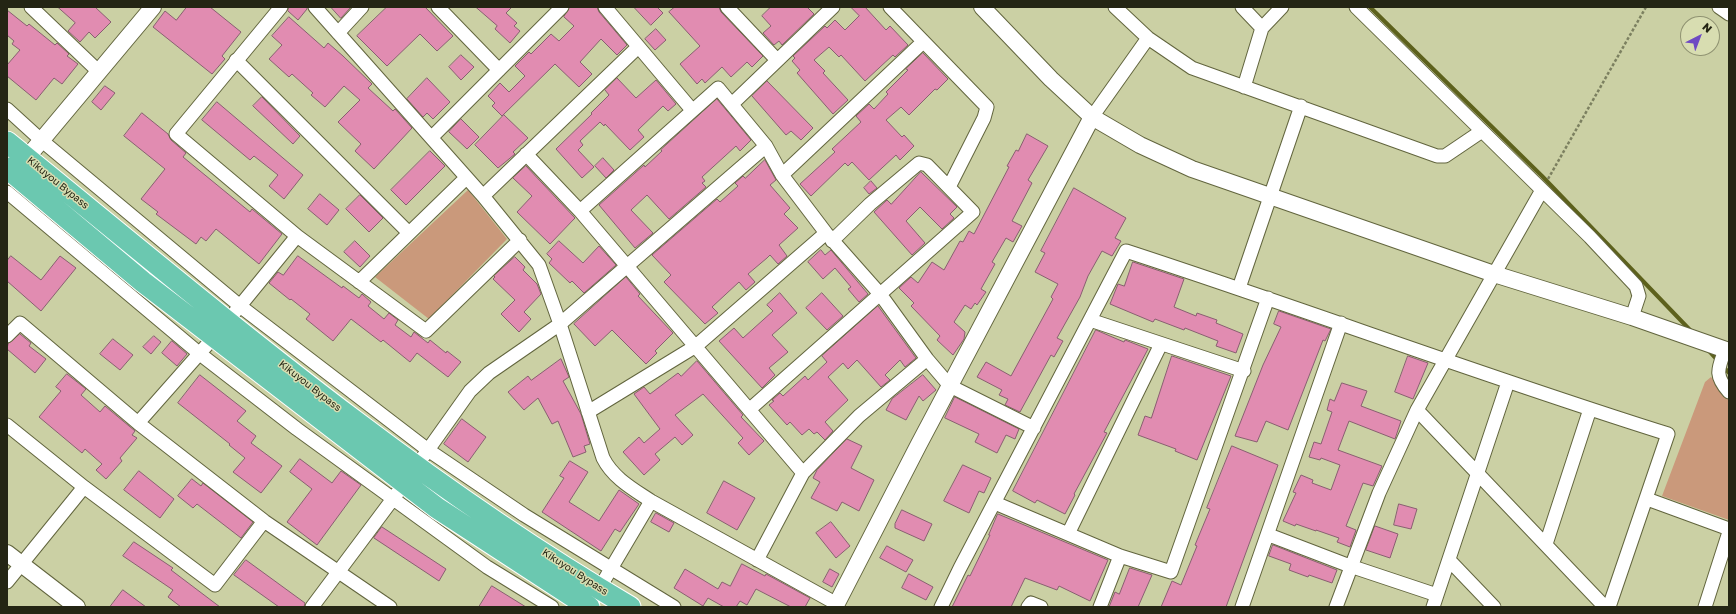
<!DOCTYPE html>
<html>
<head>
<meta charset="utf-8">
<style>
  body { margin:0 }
  #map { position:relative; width:1736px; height:614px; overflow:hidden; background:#cbd0a4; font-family:"Golos Text",sans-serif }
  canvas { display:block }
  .frame { position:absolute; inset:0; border:8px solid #242514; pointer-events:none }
  .north { position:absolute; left:1680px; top:16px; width:40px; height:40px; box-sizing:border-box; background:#d8ddb1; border:1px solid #909372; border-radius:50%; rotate:42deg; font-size:11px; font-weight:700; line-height:16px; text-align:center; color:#242514 }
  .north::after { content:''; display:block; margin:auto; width:14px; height:18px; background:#6e4ac3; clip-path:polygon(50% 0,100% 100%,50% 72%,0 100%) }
</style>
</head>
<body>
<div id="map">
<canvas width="1736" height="614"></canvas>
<div class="frame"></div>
<div class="north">N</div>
</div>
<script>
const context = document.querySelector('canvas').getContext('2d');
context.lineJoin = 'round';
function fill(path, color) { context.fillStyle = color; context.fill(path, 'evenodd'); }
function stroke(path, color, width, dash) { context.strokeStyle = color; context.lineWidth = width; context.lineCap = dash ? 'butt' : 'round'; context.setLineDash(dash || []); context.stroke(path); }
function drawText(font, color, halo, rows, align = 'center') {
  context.font = font + ' "Golos Text",sans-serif'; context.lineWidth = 3; context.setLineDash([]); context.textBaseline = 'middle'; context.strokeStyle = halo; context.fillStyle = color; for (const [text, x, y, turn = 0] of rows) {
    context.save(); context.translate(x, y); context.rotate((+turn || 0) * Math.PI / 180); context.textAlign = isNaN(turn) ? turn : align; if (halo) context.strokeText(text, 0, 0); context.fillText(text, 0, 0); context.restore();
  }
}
fill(new Path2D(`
  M 468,190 L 507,239 L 429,319 L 375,277 Z
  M 1711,377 L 1729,396 L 1729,520 L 1662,496 L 1705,382 Z`), '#ca997b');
stroke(new Path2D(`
  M 1370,7 L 1542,176 L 1691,331
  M 1708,350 L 1718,361
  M 1723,366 L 1729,373`), '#5d611c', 4);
const building = new Path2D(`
  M 58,7 L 95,7 L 111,22 L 95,38 L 89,32 L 80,42 L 68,31 L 75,23 Z
  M 187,7 L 210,7 L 241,32 L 222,56 L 225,59 L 212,74 L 153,27 L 165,11 L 176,20 Z
  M 289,7 L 307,7 L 307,9 L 298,20 L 288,11 Z
  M 331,7 L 351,7 L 341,18 Z
  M 387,7 L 425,7 L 453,36 L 437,51 L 420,34 L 387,66 L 357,36 Z
  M 476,7 L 512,7 L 506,13 L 517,23 L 514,26 L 520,31 L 510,43 L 495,29 L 497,26 Z
  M 570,7 L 597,7 L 599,12 L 627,45 L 617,55 L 601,39 L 580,62 L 592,74 L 579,87 L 555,64 L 502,116 L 492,106 L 495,103 L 488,96 L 500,83 L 509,92 L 525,76 L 515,66 L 529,52 L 531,54 L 551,34 L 559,41 L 574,26 L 564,17 Z
  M 634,7 L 657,7 L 663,13 L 651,25 Z
  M 675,7 L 719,7 L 721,12 L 763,56 L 752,67 L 747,62 L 731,77 L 722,67 L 705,83 L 702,79 L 697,84 L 680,64 L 700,46 L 669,12 Z
  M 771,7 L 807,7 L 814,14 L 782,45 L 779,41 L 774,45 L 763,33 L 771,26 L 762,16 Z
  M 851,7 L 865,7 L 886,30 L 890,26 L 908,45 L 895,57 L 893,55 L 865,81 L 841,55 L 839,57 L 829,47 L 814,60 L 825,71 L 823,73 L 848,100 L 833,114 L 797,73 L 800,70 L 792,61 L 795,58 L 793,56 L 825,26 L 827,28 L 835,20 L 845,30 L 859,16 Z
  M 7,10 L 27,26 L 29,24 L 55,45 L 57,43 L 69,54 L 67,56 L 78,64 L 62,84 L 54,78 L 36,100 L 7,76 L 7,65 L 20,50 L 12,44 L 14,41 L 7,35 Z
  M 289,17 L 324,48 L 328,43 L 343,56 L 372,84 L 368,88 L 393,111 L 395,109 L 412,128 L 374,169 L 355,151 L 361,144 L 338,122 L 360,100 L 344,86 L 325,107 L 311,95 L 313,93 L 292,74 L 289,77 L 269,59 L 282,45 L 272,36 Z
  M 656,29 L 666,40 L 655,50 L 645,39 Z
  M 923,53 L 948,79 L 937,90 L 935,89 L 909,115 L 901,107 L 886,120 L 902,137 L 904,135 L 914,146 L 900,160 L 896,155 L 869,180 L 852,162 L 848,166 L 845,163 L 811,196 L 800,184 L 835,152 L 832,149 L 861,122 L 856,116 L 869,104 L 874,109 L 888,94 L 886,92 L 908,70 L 906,69 Z
  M 461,55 L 474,67 L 461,80 L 449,67 Z
  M 427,78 L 450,102 L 433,119 L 427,113 L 423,117 L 407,99 Z
  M 617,78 L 636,98 L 656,80 L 676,104 L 668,111 L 663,106 L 638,130 L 644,137 L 630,150 L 605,124 L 604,126 L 600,122 L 580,141 L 583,145 L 578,150 L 594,167 L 582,178 L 556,149 L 592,114 L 591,113 L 609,95 L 605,90 Z
  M 767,81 L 813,128 L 801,140 L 791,131 L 786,135 L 752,96 Z
  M 105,86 L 115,93 L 101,110 L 92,102 Z
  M 262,97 L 300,136 L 293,144 L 253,106 Z
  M 717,99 L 751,140 L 740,151 L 736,146 L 702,177 L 705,181 L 702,183 L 706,187 L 669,219 L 647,195 L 631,210 L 653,233 L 635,248 L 599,205 L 644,165 L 645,167 L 662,151 L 661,150 Z
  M 217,102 L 303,175 L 284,199 L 269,186 L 278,175 L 254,156 L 250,160 L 202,120 Z
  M 142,113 L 168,134 L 171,140 L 186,153 L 183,157 L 250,212 L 252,209 L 282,234 L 259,264 L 216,229 L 206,241 L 201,237 L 196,244 L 156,214 L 158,212 L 141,199 L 165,169 L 124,136 Z
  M 504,115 L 528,138 L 513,152 L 515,154 L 498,168 L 475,145 Z
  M 461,119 L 479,137 L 467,149 L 449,132 Z
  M 1027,134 L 1048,146 L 1028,180 L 1032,183 L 1012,221 L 1022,226 L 1013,242 L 1006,238 L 992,262 L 995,264 L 981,289 L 986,292 L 977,305 L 975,303 L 971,309 L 965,305 L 954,322 L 965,332 L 964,339 L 953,355 L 937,340 L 940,336 L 911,306 L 914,303 L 899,288 L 911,277 L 918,283 L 932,262 L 944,270 L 960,241 L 963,242 L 969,231 L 974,234 L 1009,167 L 1007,166 L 1016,150 L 1018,151 Z
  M 430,151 L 445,166 L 406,205 L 391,190 Z
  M 603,158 L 614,170 L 606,178 L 595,166 Z
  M 765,160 L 776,180 L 770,185 L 790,208 L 784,214 L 798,228 L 779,245 L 787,256 L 778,264 L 770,255 L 767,258 L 748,274 L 755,282 L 746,290 L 739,282 L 712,307 L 718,313 L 705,324 L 664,282 L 671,275 L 652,255 L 717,199 L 720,202 L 738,186 L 735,183 L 743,176 L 745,178 Z
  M 526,166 L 575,218 L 550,244 L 517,212 L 532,196 L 513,178 Z
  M 921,172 L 957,207 L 950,214 L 954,218 L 942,229 L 920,207 L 906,221 L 925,243 L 912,255 L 874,212 L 887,200 L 891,204 Z
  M 871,181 L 877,188 L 869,194 L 864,188 Z
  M 1074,188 L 1126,218 L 1115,238 L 1121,241 L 1112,256 L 1102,251 L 1088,276 L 1080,297 L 1057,338 L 1063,341 L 1054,357 L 1051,355 L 1020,412 L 1005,405 L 1008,399 L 999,395 L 1002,390 L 977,377 L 986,362 L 1011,376 L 1053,299 L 1051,297 L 1058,284 L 1035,272 L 1045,253 L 1041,251 Z
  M 320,194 L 339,210 L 327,225 L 308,209 Z
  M 360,195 L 383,218 L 369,232 L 346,209 Z
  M 355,241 L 370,256 L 360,267 L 344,252 Z
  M 559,241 L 583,263 L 599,246 L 616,265 L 584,293 L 572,281 L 570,283 L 549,263 L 552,259 L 547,254 Z
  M 821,250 L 825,255 L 831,250 L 868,294 L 859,302 L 848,289 L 851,287 L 835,268 L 823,279 L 808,262 Z
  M 11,256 L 41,280 L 60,256 L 76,268 L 41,311 L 7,281 L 7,261 Z
  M 298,256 L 342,288 L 343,286 L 359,298 L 362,294 L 371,302 L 368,306 L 384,319 L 389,313 L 398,320 L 395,325 L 411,337 L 414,332 L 428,343 L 430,340 L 446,353 L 447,351 L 461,362 L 448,377 L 417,353 L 410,362 L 383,340 L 381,342 L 351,319 L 333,341 L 306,319 L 310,314 L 291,299 L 290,300 L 269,283 L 278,272 L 283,275 Z
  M 515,257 L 525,267 L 523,270 L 537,284 L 541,294 L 524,312 L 531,319 L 519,332 L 501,314 L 515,300 L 493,279 L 495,277 L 494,276 Z
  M 1133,262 L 1184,279 L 1174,307 L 1196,316 L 1197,313 L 1217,320 L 1216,323 L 1243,334 L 1236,353 L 1216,346 L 1218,341 L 1185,328 L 1184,330 L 1155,319 L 1153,322 L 1110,304 L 1118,284 L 1124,286 Z
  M 626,277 L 640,294 L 638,296 L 673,333 L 655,351 L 657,353 L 646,364 L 612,330 L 595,346 L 574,324 Z
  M 780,293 L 797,313 L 772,335 L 788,352 L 769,368 L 775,375 L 762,388 L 719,341 L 734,328 L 743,338 L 773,311 L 767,305 Z
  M 822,293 L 843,316 L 827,330 L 806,308 Z
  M 878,306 L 916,358 L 905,367 L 900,360 L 885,375 L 890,380 L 881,387 L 857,360 L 848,369 L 843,363 L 828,377 L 848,400 L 825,422 L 833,431 L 825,440 L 817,432 L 814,434 L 809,429 L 802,435 L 790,422 L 787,425 L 769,405 L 774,401 L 772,400 L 780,393 L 783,396 L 805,376 L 808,380 L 827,362 L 822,356 Z
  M 1279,311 L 1331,329 L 1325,341 L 1323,340 L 1288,430 L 1266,421 L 1257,442 L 1235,436 L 1263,365 L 1281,327 L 1274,324 Z
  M 1096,330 L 1124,342 L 1125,340 L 1148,349 L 1104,432 L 1107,433 L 1074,494 L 1075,495 L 1065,514 L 1037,500 L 1035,503 L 1013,491 Z
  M 20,334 L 31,343 L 29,346 L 46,359 L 35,373 L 7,349 L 8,344 Z
  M 154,336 L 161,342 L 151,354 L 143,347 Z
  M 113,339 L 133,355 L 120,370 L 100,354 Z
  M 172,341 L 187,354 L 177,366 L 162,353 Z
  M 1172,356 L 1231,376 L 1197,460 L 1175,451 L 1176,449 L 1138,435 L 1145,416 L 1151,418 Z
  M 1408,356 L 1428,363 L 1413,399 L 1395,392 Z
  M 561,359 L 569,377 L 563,381 L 581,414 L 590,444 L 584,446 L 586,452 L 573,457 L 558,421 L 552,424 L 538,398 L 524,410 L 508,392 L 528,376 L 531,380 Z
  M 697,361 L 743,415 L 741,417 L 764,441 L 749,455 L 738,443 L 743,438 L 703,394 L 675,415 L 693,435 L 682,445 L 675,437 L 655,454 L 660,460 L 644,475 L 623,452 L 639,437 L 644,443 L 660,429 L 634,394 L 644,387 L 650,394 L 678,373 L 681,376 Z
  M 67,374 L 86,389 L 81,395 L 100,412 L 105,406 L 135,431 L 132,435 L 137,438 L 120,458 L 122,461 L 106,479 L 96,470 L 102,464 L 85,449 L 82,453 L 39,417 L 61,391 L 56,387 Z
  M 200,375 L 246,411 L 237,421 L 256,436 L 251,443 L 282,466 L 261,493 L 233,472 L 245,458 L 229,445 L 230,444 L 178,403 Z
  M 923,375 L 936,390 L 923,401 L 919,396 L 906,420 L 886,410 L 892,399 Z
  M 1342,383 L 1367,391 L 1361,406 L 1401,421 L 1395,439 L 1349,421 L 1338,450 L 1382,466 L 1373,486 L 1363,483 L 1346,526 L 1356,530 L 1350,547 L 1337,542 L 1339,538 L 1316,530 L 1316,531 L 1296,524 L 1295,526 L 1283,521 L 1296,493 L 1293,492 L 1301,475 L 1313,480 L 1312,483 L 1331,490 L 1340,465 L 1321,458 L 1320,460 L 1309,457 L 1314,442 L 1321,444 L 1332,412 L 1327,410 L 1330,399 L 1334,401 Z
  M 955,397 L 1019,429 L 1015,439 L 1006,435 L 997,453 L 975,442 L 979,434 L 945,418 Z
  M 462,419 L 486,437 L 468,462 L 444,444 Z
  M 847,439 L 862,446 L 851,468 L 874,480 L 859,511 L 842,502 L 837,511 L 811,498 L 820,482 L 813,478 L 817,470 Z
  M 1232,446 L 1278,465 L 1226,607 L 1161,607 L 1172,581 L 1181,585 L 1197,546 L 1195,545 L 1210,509 L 1207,508 Z
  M 300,459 L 332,483 L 341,471 L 361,485 L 317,545 L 287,522 L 312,489 L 290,472 Z
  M 570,461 L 588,472 L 569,502 L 599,521 L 619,490 L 639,504 L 620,532 L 615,529 L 601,551 L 542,512 L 564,478 L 560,476 Z
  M 963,465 L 991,478 L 984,493 L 979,491 L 969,513 L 944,501 Z
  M 139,471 L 174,499 L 160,518 L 124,490 Z
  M 192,479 L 201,486 L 203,483 L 253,522 L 241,538 L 197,504 L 193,508 L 178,496 Z
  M 724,481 L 755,498 L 737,530 L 707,513 Z
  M 1399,504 L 1417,509 L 1411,529 L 1394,525 Z
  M 902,510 L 932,524 L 924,541 L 895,528 L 895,524 Z
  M 656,513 L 674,523 L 669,532 L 651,522 Z
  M 998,514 L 1108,560 L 1090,601 L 1059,586 L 1057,590 L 1025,578 L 1011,607 L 952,607 L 968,575 L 970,576 L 990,535 L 989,535 Z
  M 831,522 L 850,546 L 836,558 L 816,533 Z
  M 1375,526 L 1398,534 L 1390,558 L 1366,550 Z
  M 382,527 L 446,569 L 439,581 L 374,538 Z
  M 134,542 L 173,568 L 171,570 L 220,607 L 181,607 L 168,597 L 173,590 L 123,556 Z
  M 1273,545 L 1337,570 L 1332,583 L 1309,575 L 1308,577 L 1289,570 L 1291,564 L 1269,556 Z
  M 887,546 L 913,560 L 906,572 L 880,558 Z
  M 246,560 L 305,603 L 304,607 L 279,607 L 234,575 Z
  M 742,564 L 765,576 L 766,574 L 810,598 L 805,607 L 791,607 L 756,589 L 747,605 L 740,601 L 736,607 L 724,607 L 708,598 L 703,606 L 674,588 L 685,569 L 718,589 L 722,582 L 730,586 Z
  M 1130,568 L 1152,575 L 1138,607 L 1109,607 L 1115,592 L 1119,594 Z
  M 830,569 L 839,574 L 832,587 L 823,582 Z
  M 909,574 L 933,587 L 926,600 L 902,588 Z
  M 492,586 L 526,607 L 479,607 Z
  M 123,590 L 146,607 L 110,607 Z`);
fill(building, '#e18cb1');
stroke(building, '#885f70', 1);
const minor = new Path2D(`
  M 31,7 L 98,71
  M 281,7 L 176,134 L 297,236 L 426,331 L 520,240
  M 315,7 L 483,196 L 539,265 L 560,324 L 603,458 C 613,478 633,489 651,501 L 837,604
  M 438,7 L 499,70
  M 605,7 L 692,110
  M 727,7 L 777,60
  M 890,7 L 987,107 L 984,118 L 949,187
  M 1115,7 L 1148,38 L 1192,68 L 1437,156 L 1445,156 L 1482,131
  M 1242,7 L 1262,28
  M 1356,7 L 1590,237 L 1636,286 L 1639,296 L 1632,317
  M 1719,7 L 1729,14
  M 338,33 L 362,7
  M 236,60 L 409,233
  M 1244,87 L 1262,28 L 1282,7
  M 732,104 L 833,7
  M 7,109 L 41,140 L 240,306 L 428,450 L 524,515 L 674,607
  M 1092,117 L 1148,38
  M 432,137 L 562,7
  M 526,154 L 580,211 L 803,473
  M 782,175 L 923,42
  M 7,192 L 200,354 L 297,429 L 487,567 L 552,607
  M 483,196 L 638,47
  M 580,211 L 718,88 L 766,146 L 782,175 L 826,233 L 880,294 L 927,359 L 950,386 L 1034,428
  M 359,282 L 466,178
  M 1239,288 L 1301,106
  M 235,312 L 297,236
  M 1090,320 L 1244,371
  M 7,336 L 20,323 L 138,423 L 264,521 L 390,607
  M 1725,350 C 1718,369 1714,375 1729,392
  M 750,409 L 973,212 L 927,165 L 919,163 L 870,204 L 832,241
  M 1417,410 L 1605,607
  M 588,412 L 696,346 L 826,233
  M 138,423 L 214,337
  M 7,425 L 84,487 L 215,585 L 264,521
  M 423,457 L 470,391 L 489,373 L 560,324 L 766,146
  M 1647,499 L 1729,529
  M 995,503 L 1120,556 L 1171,572 L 1268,298
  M 1068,534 L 1161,344
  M 1269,535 L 1350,566 L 1437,595
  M 1546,544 L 1590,409
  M 757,560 L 803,473 L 859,416 L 927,359
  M 1449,560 L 1494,607
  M 7,582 L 84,487
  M 599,589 L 651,501
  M 312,607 L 398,492
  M 941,607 L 960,568 L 1126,251 C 1307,310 1486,377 1668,434 L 1609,607
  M 1028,607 L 1031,603 L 1041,607
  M 1100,607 L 1120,556
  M 1242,607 L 1341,323
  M 1336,607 L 1379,493 L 1417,410 L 1542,190
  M 1433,607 L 1508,382
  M 1705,607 L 1729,532`);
const tertiary = new Path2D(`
  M 982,7 L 1051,79 L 1092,117 L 1140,145 L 1192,169 L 1494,274 L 1632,317 L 1729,351
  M 20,166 L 153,7
  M 7,553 L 77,607
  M 835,607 L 919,444 L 1092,117`);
const trunk = new Path2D(`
  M 7,142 C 208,305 406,476 630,607
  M 7,168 L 143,282 L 437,508 L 589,607`);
stroke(minor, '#62653e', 15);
stroke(tertiary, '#62653e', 18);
stroke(trunk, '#fff', 23);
stroke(new Path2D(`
  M 1548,179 L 1646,7`), '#7c8060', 2.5, [3, 2]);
stroke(minor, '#fff', 13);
stroke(tertiary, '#fff', 16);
stroke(trunk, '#6bc8b0', 21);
drawText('10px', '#242514', '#d8ddb1', [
  ["Kikuyou Bypass",58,183,39],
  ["Kikuyou Bypass",310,386,38],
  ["Kikuyou Bypass",575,572,33]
]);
</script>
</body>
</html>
